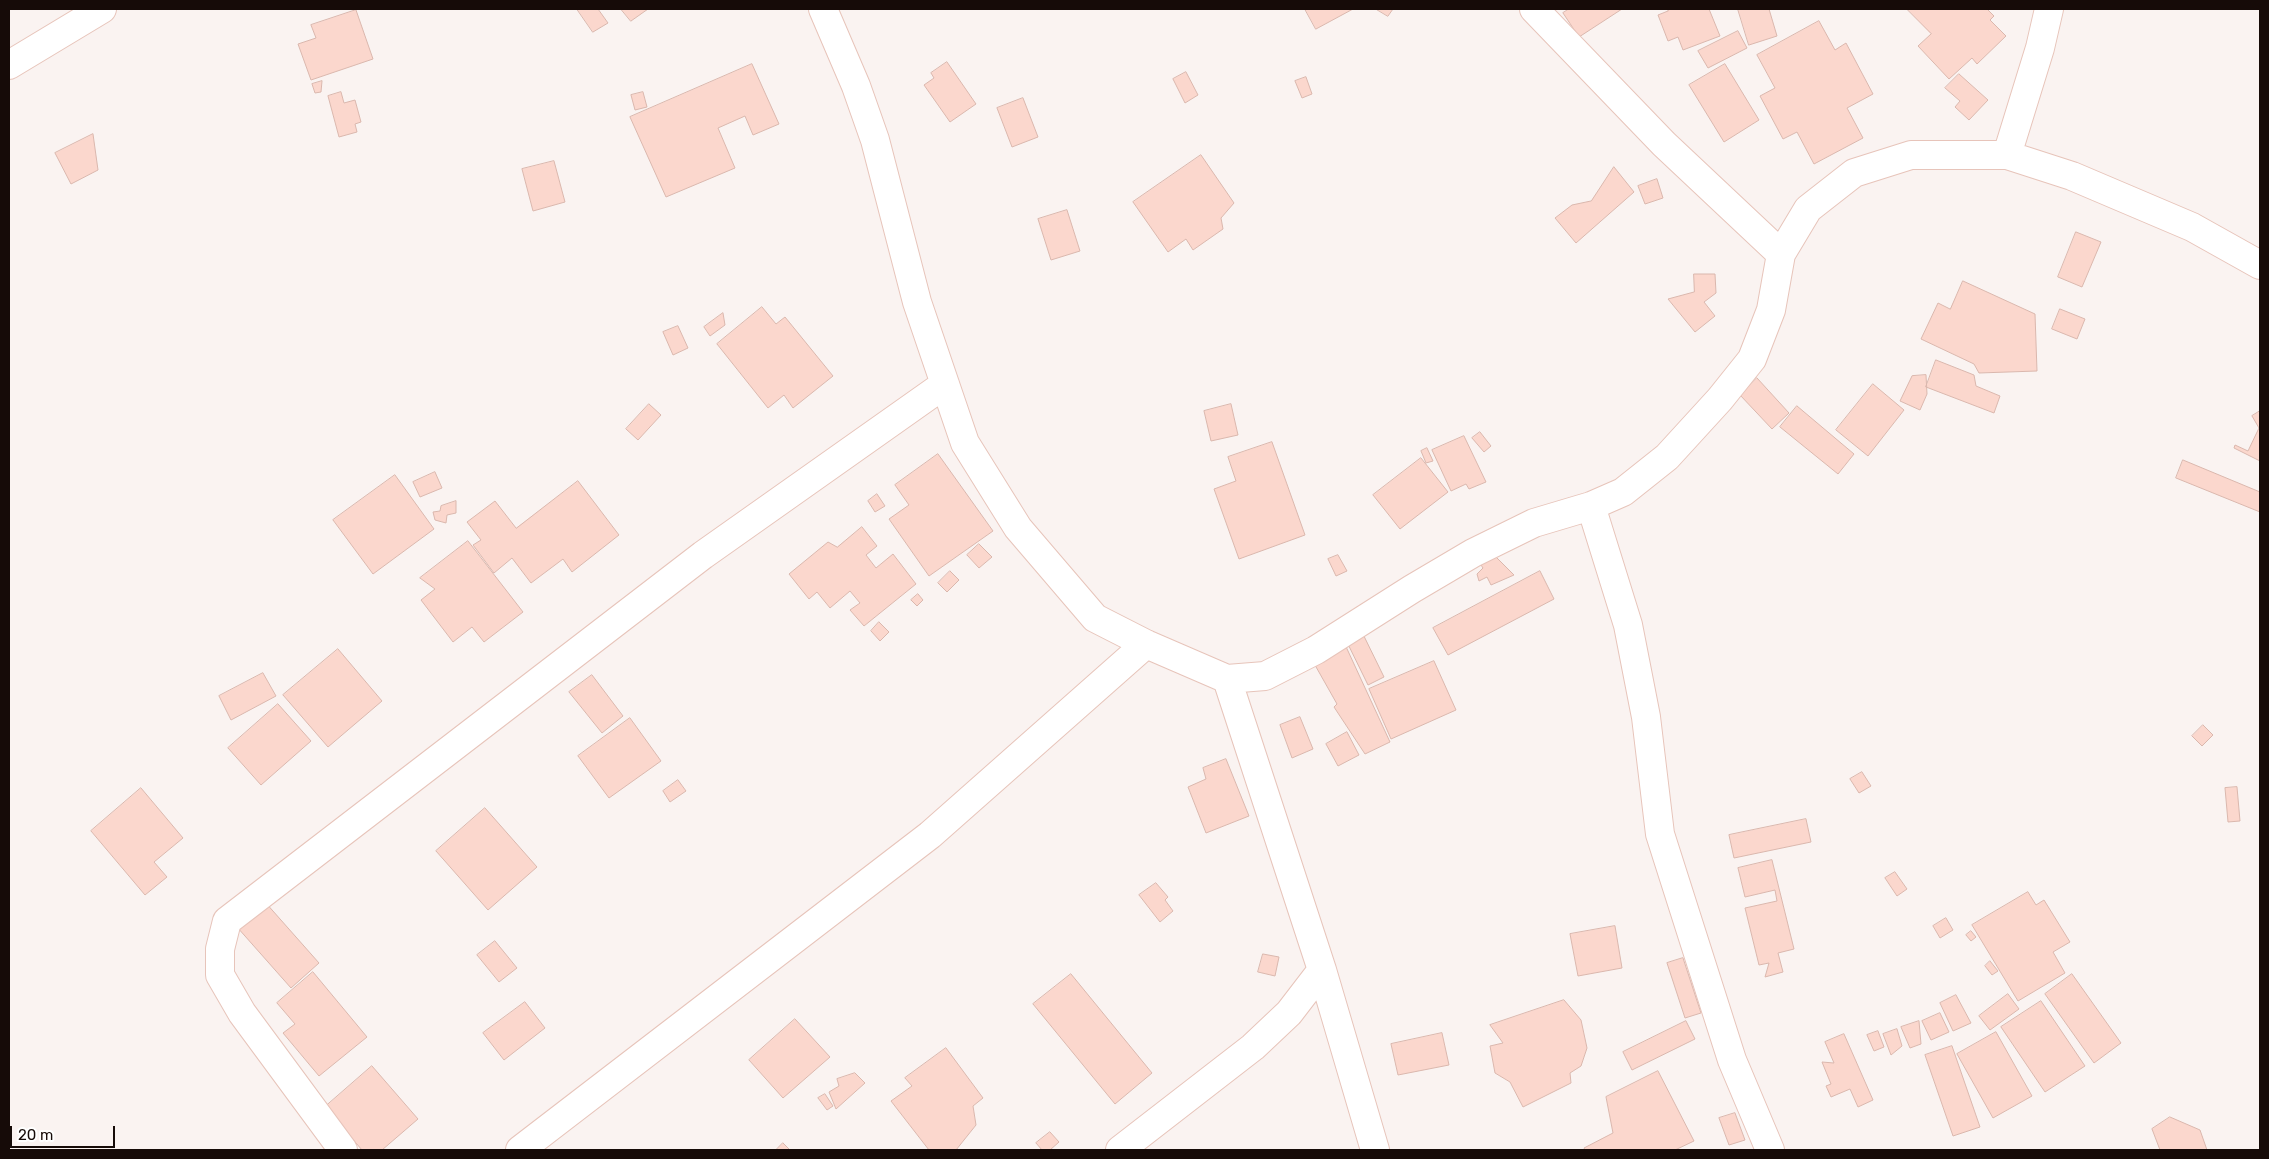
<!DOCTYPE html>
<html>
<head>
<meta charset="utf-8">
<style>
  body { margin:0 }
  #map { position:relative; width:2269px; height:1159px; overflow:hidden; background:#faf3f1; font-family:Rubik,sans-serif }
  canvas { display:block }
  .frame { position:absolute; inset:0; border:10px solid #160b08; pointer-events:none }
  .scale { position:absolute; left:10px; top:1126px; width:105px; height:22px; box-sizing:border-box; border:2px solid #160b08; border-top:0; padding-left:6px; font-size:15px; line-height:18px; white-space:nowrap; color:#160b08; -webkit-text-stroke:4px #fff; paint-order:stroke }
</style>
</head>
<body>
<div id="map">
<canvas width="2269" height="1159"></canvas>
<div class="frame"></div>
<div class="scale">20 m</div>
</div>
<script>
const context = document.querySelector('canvas').getContext('2d');
context.lineJoin = 'round';
function fill(path, color) { context.fillStyle = color; context.fill(path, 'evenodd'); }
function stroke(path, color, width, dash) { context.strokeStyle = color; context.lineWidth = width; context.lineCap = dash ? 'butt' : 'round'; context.setLineDash(dash || []); context.stroke(path); }
const building = new Path2D(`
  M 577,9 L 598,9 L 608,23 L 593,32 Z
  M 621,9 L 648,9 L 631,21 Z
  M 1305,9 L 1353,9 L 1316,29 Z
  M 1376,9 L 1393,9 L 1388,16 Z
  M 1569,9 L 1622,9 L 1579,37 L 1563,13 Z
  M 1667,9 L 1709,9 L 1720,36 L 1683,50 L 1678,37 L 1668,41 L 1658,15 L 1668,11 Z
  M 1738,9 L 1769,9 L 1777,36 L 1749,45 Z
  M 1907,9 L 1987,9 L 1994,16 L 1990,20 L 2006,36 L 1977,64 L 1972,58 L 1949,79 L 1918,46 L 1931,34 Z
  M 356,10 L 373,59 L 311,80 L 298,44 L 316,38 L 311,25 Z
  M 1819,21 L 1835,50 L 1846,43 L 1873,94 L 1847,108 L 1863,138 L 1814,164 L 1797,132 L 1783,139 L 1760,96 L 1775,88 L 1757,55 Z
  M 1738,31 L 1747,48 L 1708,68 L 1698,51 Z
  M 947,62 L 976,104 L 950,122 L 924,85 L 934,78 L 931,73 Z
  M 752,64 L 779,124 L 753,135 L 745,116 L 718,128 L 735,168 L 666,197 L 630,117 Z
  M 1725,64 L 1759,120 L 1724,142 L 1689,85 Z
  M 1186,72 L 1198,95 L 1185,103 L 1173,79 Z
  M 1959,74 L 1988,100 L 1969,120 L 1955,107 L 1960,101 L 1945,88 Z
  M 1306,77 L 1312,94 L 1302,98 L 1295,81 Z
  M 322,81 L 321,92 L 315,93 L 312,84 Z
  M 341,92 L 344,103 L 355,100 L 361,122 L 355,124 L 357,132 L 339,137 L 328,96 Z
  M 643,92 L 647,107 L 635,110 L 631,95 Z
  M 1023,98 L 1038,137 L 1012,147 L 997,108 Z
  M 93,134 L 98,170 L 71,184 L 55,153 Z
  M 1201,155 L 1234,203 L 1221,218 L 1223,229 L 1193,250 L 1186,239 L 1168,252 L 1133,202 Z
  M 554,161 L 565,202 L 533,211 L 522,169 Z
  M 1614,167 L 1634,192 L 1576,243 L 1555,218 L 1572,205 L 1591,201 Z
  M 1657,179 L 1663,198 L 1645,204 L 1638,186 Z
  M 1067,210 L 1080,251 L 1051,260 L 1038,219 Z
  M 2076,232 L 2101,242 L 2082,287 L 2058,277 Z
  M 1694,274 L 1715,274 L 1716,293 L 1704,302 L 1715,316 L 1695,332 L 1668,299 L 1694,292 Z
  M 1963,281 L 2035,314 L 2037,371 L 1979,373 L 1974,364 L 1921,339 L 1938,303 L 1950,309 Z
  M 762,307 L 776,324 L 785,317 L 833,376 L 793,408 L 784,395 L 768,408 L 717,344 Z
  M 2060,309 L 2085,319 L 2077,339 L 2052,329 Z
  M 723,313 L 725,325 L 710,336 L 704,327 Z
  M 678,326 L 688,348 L 673,355 L 663,332 Z
  M 1936,360 L 1974,375 L 1976,386 L 2000,396 L 1994,413 L 1926,387 Z
  M 1926,375 L 1927,394 L 1920,410 L 1900,401 L 1912,376 Z
  M 1757,378 L 1789,413 L 1772,429 L 1740,395 Z
  M 1873,384 L 1904,410 L 1868,456 L 1836,430 Z
  M 649,404 L 661,415 L 638,440 L 626,429 Z
  M 1231,404 L 1238,435 L 1211,441 L 1204,411 Z
  M 1797,406 L 1854,454 L 1838,474 L 1780,427 Z
  M 2260,411 L 2260,461 L 2234,448 L 2235,445 L 2248,451 L 2259,428 L 2252,416 Z
  M 1480,432 L 1491,446 L 1484,452 L 1472,438 Z
  M 1464,436 L 1486,482 L 1469,489 L 1466,484 L 1451,491 L 1432,450 Z
  M 1272,442 L 1305,535 L 1239,559 L 1214,489 L 1236,481 L 1228,457 Z
  M 1427,448 L 1433,461 L 1426,463 L 1421,451 Z
  M 938,454 L 993,531 L 929,576 L 889,519 L 909,505 L 895,485 Z
  M 1421,458 L 1448,492 L 1400,529 L 1373,495 Z
  M 2183,460 L 2260,492 L 2260,512 L 2176,478 Z
  M 435,472 L 442,488 L 420,497 L 413,482 Z
  M 395,475 L 434,529 L 373,574 L 333,520 Z
  M 578,481 L 619,535 L 572,572 L 563,559 L 531,583 L 512,558 L 494,573 L 473,545 L 481,540 L 467,522 L 495,501 L 516,528 Z
  M 877,494 L 885,506 L 875,512 L 868,501 Z
  M 456,501 L 456,513 L 447,515 L 446,523 L 435,520 L 433,512 L 440,511 L 441,506 Z
  M 862,527 L 877,546 L 866,555 L 876,568 L 893,554 L 916,584 L 864,626 L 850,610 L 860,603 L 850,591 L 830,608 L 817,592 L 809,599 L 789,574 L 828,542 L 837,547 Z
  M 468,541 L 523,612 L 484,642 L 472,627 L 453,642 L 421,600 L 435,589 L 420,578 Z
  M 979,544 L 992,557 L 979,568 L 967,555 Z
  M 1493,554 L 1514,575 L 1491,585 L 1487,577 L 1479,581 L 1477,574 L 1483,568 L 1479,562 Z
  M 1338,555 L 1347,571 L 1336,576 L 1328,559 Z
  M 950,571 L 959,580 L 947,592 L 938,583 Z
  M 1540,571 L 1554,599 L 1448,655 L 1433,628 Z
  M 918,594 L 923,600 L 917,606 L 911,600 Z
  M 879,622 L 889,632 L 880,641 L 871,631 Z
  M 1360,628 L 1384,677 L 1368,685 L 1344,636 Z
  M 1342,638 L 1390,742 L 1365,754 L 1334,707 L 1337,704 L 1311,658 Z
  M 338,649 L 382,701 L 328,747 L 283,695 Z
  M 1434,661 L 1456,710 L 1391,739 L 1369,689 Z
  M 263,673 L 276,696 L 231,720 L 219,696 Z
  M 592,675 L 623,716 L 602,733 L 569,692 Z
  M 278,704 L 311,741 L 261,785 L 228,748 Z
  M 1300,717 L 1313,749 L 1292,758 L 1280,725 Z
  M 630,718 L 661,761 L 609,798 L 578,756 Z
  M 2203,725 L 2213,735 L 2202,746 L 2192,736 Z
  M 1347,732 L 1359,755 L 1338,766 L 1326,744 Z
  M 1226,759 L 1249,816 L 1206,833 L 1188,787 L 1206,779 L 1203,768 Z
  M 1862,772 L 1871,786 L 1859,793 L 1850,779 Z
  M 678,780 L 686,791 L 670,802 L 663,791 Z
  M 2237,787 L 2240,821 L 2228,822 L 2225,788 Z
  M 141,788 L 183,838 L 154,862 L 167,877 L 145,895 L 91,831 Z
  M 485,808 L 537,867 L 488,910 L 436,851 Z
  M 1806,819 L 1811,842 L 1734,858 L 1729,835 Z
  M 1772,860 L 1794,949 L 1778,953 L 1783,972 L 1765,977 L 1769,963 L 1759,965 L 1745,908 L 1777,901 L 1775,890 L 1745,897 L 1738,868 Z
  M 1895,872 L 1907,889 L 1897,896 L 1885,878 Z
  M 1156,883 L 1168,897 L 1165,900 L 1173,911 L 1160,922 L 1139,895 Z
  M 2028,892 L 2036,905 L 2044,900 L 2070,942 L 2053,952 L 2065,973 L 2018,1001 L 1972,925 Z
  M 265,902 L 319,963 L 291,988 L 237,927 Z
  M 1946,918 L 1953,930 L 1940,938 L 1933,926 Z
  M 1615,926 L 1622,968 L 1578,976 L 1570,934 Z
  M 1971,931 L 1976,937 L 1971,941 L 1966,935 Z
  M 495,941 L 517,968 L 499,982 L 477,955 Z
  M 1263,954 L 1279,957 L 1275,976 L 1258,972 Z
  M 1683,958 L 1701,1013 L 1685,1018 L 1667,963 Z
  M 1990,961 L 1998,971 L 1992,975 L 1985,966 Z
  M 313,972 L 367,1037 L 319,1076 L 283,1033 L 295,1024 L 277,1003 Z
  M 1071,974 L 1152,1073 L 1115,1104 L 1033,1004 Z
  M 2072,974 L 2121,1043 L 2094,1063 L 2045,994 Z
  M 2008,994 L 2019,1009 L 1990,1030 L 1979,1016 Z
  M 1956,995 L 1971,1023 L 1953,1031 L 1940,1003 Z
  M 1564,1000 L 1581,1020 L 1587,1048 L 1581,1066 L 1570,1073 L 1571,1083 L 1523,1107 L 1510,1082 L 1495,1073 L 1490,1046 L 1503,1043 L 1490,1025 Z
  M 2041,1001 L 2085,1066 L 2045,1092 L 2001,1027 Z
  M 525,1002 L 545,1028 L 504,1060 L 483,1033 Z
  M 1940,1013 L 1949,1032 L 1931,1040 L 1922,1021 Z
  M 795,1019 L 830,1057 L 783,1098 L 749,1060 Z
  M 1686,1021 L 1695,1039 L 1632,1070 L 1623,1052 Z
  M 1919,1021 L 1921,1044 L 1910,1048 L 1901,1027 Z
  M 1897,1029 L 1902,1046 L 1891,1055 L 1883,1034 Z
  M 1878,1031 L 1884,1047 L 1874,1051 L 1867,1035 Z
  M 1996,1032 L 2032,1096 L 1993,1118 L 1957,1054 Z
  M 1442,1033 L 1449,1065 L 1398,1075 L 1391,1044 Z
  M 1844,1034 L 1873,1100 L 1858,1107 L 1850,1089 L 1831,1097 L 1826,1086 L 1831,1084 L 1822,1062 L 1834,1063 L 1825,1042 Z
  M 1952,1046 L 1980,1127 L 1953,1136 L 1925,1055 Z
  M 946,1048 L 983,1098 L 973,1106 L 976,1125 L 956,1150 L 929,1150 L 891,1101 L 912,1086 L 905,1078 Z
  M 372,1066 L 418,1119 L 382,1150 L 362,1150 L 325,1107 Z
  M 1658,1071 L 1694,1141 L 1675,1150 L 1585,1150 L 1584,1148 L 1613,1133 L 1606,1097 Z
  M 855,1073 L 865,1083 L 836,1109 L 829,1092 L 839,1086 L 837,1079 Z
  M 825,1094 L 833,1106 L 827,1110 L 818,1098 Z
  M 1735,1113 L 1745,1140 L 1729,1145 L 1719,1118 Z
  M 2170,1117 L 2200,1130 L 2207,1150 L 2160,1150 L 2152,1129 Z
  M 1050,1132 L 1059,1142 L 1050,1150 L 1042,1150 L 1036,1143 Z
  M 783,1143 L 790,1150 L 776,1150 Z`);
fill(building, '#fbd7cd');
stroke(building, '#dab7ad', 1);
const minor = new Path2D(`
  M 823,9 L 856,86 L 875,140 L 917,302 L 965,443 L 1018,528 L 1095,618 L 1146,644 L 1227,679 L 1265,676 L 1316,650 L 1412,589 L 1473,553 L 1534,523 L 1591,506 L 1623,492 L 1667,457 L 1720,399 L 1752,359 L 1771,310 L 1781,254 L 1808,209 L 1854,173 L 1911,155 L 2007,155 L 2072,176 L 2192,227 L 2260,265
  M 1534,9 L 1664,144 L 1781,254
  M 2007,155 L 2040,48 L 2049,9
  M 1591,506 L 1628,625 L 1646,717 L 1660,834 L 1732,1060 L 1770,1150
  M 1227,679 L 1322,970 L 1375,1150
  M 343,1150 L 242,1013 L 220,975 L 220,949 L 227,921 L 703,555 L 945,384
  M 520,1150 L 930,835 L 1146,644
  M 1120,1150 L 1253,1047 L 1289,1013 L 1322,970`);
const tertiary = new Path2D(`
  M 9,65 L 102,9`);
stroke(minor, '#e7c4ba', 30);
stroke(tertiary, '#e7c4ba', 30);
stroke(minor, '#fff', 28);
stroke(tertiary, '#fff', 28);
</script>
</body>
</html>
